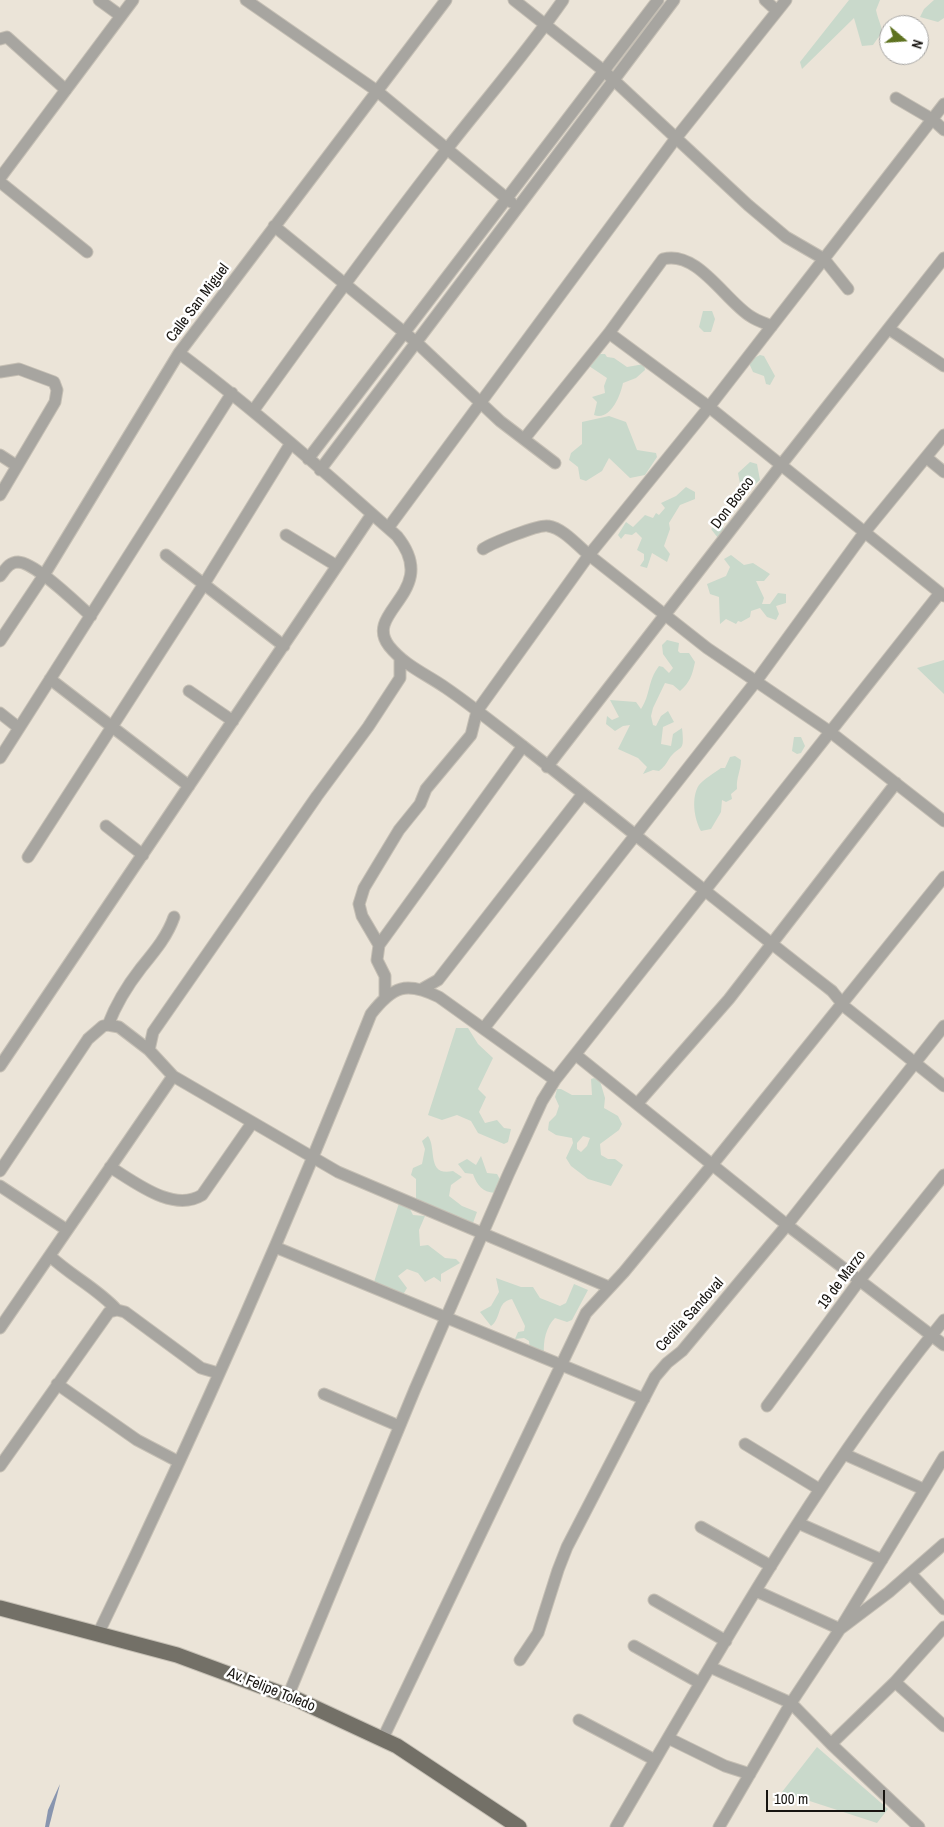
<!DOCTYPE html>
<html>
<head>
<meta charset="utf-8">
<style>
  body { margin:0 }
  #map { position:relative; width:944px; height:1827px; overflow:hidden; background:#ebe4d8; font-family:"Archivo Narrow",sans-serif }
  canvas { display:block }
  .north { position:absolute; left:879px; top:15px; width:50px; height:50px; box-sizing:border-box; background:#fff; border:1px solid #a2a19f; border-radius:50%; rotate:108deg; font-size:14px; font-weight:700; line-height:20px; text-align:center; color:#171410 }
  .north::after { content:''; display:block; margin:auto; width:18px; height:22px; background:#5e7220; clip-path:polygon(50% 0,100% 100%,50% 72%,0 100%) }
  .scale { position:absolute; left:766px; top:1790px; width:119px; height:22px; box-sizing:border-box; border:2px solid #171410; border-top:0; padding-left:6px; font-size:15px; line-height:18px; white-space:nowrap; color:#171410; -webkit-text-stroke:4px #fff; paint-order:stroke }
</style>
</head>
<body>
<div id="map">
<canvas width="944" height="1827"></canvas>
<div class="north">N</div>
<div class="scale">100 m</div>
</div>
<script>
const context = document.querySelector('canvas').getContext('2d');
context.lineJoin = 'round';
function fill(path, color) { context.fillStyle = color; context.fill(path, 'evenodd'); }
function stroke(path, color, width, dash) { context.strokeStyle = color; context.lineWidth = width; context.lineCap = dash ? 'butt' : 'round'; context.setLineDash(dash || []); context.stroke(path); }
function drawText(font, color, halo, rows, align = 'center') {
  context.font = font + ' "Archivo Narrow",sans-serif'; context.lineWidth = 5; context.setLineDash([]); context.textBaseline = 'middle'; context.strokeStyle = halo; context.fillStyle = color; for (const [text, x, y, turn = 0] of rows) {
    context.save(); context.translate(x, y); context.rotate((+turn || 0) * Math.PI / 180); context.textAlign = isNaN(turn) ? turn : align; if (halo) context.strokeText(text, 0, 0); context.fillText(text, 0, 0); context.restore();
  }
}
fill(new Path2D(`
  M 849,0 L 880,0 L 876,10 C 880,29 887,27 873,45 L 862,46 L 854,18 L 802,69 L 800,62 Z
  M 934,0 L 944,0 L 944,18 L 938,22 L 920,17 L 924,9 Z
  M 703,311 L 712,311 L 715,319 L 711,332 L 704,332 L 699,327 Z
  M 598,354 L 605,354 L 607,357 L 614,358 L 627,367 L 644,364 L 645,370 L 636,378 L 623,383 C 620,397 610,421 594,415 L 597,402 L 592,397 L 605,393 L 604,386 L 607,378 L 589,366 Z
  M 760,355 L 764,356 L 775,376 L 770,385 L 766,384 L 764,376 L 753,372 L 748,361 Z
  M 609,416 L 626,422 L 637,450 L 656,453 L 657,457 L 645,475 L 630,478 L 609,458 L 602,471 L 586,481 L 580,479 L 578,467 L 569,460 L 571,453 L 582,444 L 582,422 Z
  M 750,462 L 757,464 L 760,480 L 750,489 L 741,489 L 738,473 Z
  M 686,487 L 695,492 L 695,499 L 680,505 L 669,523 L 670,529 L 664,546 L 670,554 L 667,562 L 652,553 L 647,568 L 640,566 L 644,560 L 644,554 L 637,550 L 642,538 L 636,532 L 632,535 L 625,534 L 621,539 L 618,535 L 626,522 L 633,527 L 645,515 L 653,518 L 656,513 L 659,515 L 665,508 L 661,503 L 676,496 Z
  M 718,522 L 723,526 L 724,534 L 718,538 L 711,529 Z
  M 731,555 L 744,565 L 753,563 L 770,574 L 764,581 L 756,581 L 764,598 L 762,604 L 770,604 L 778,593 L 786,594 L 786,603 L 776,606 L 779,614 L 776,620 L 767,617 L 760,608 L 751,611 L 750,617 L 741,622 L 738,621 L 736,624 L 726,619 L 720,624 L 719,597 L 710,594 L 707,584 L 726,576 L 730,567 L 724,559 Z
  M 667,640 L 679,643 L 678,651 L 680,653 L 689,653 L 695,662 C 692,676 690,682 680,691 L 673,685 L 665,683 L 653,708 L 651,716 L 653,725 L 656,726 L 661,716 L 668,711 L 674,722 L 663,727 L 661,744 L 671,746 L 673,734 L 682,728 C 685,755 680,743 669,759 C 666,764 664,767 659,771 L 653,770 L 643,774 L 647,767 L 638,758 L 618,749 L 630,725 L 623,726 L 615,731 L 606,724 L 607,716 L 612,720 L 619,717 L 610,700 L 636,702 L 641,709 C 651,694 647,682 659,666 L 663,667 L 669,673 L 673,668 L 663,654 L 662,645 Z
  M 944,660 L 944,694 L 917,668 Z
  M 794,737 L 801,737 L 805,746 L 801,753 L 797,754 L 792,751 Z
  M 735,756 L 741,760 C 741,771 736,777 737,789 L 731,794 L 732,799 L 726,802 L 722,800 L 721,812 L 711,829 L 701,831 C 694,819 691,797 699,785 C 704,779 714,773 721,768 L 725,768 L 730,757 Z
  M 456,1028 L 468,1028 L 478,1044 L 493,1058 L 478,1089 L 486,1097 L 479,1112 L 485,1123 L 497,1120 L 504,1128 L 511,1129 L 508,1142 L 504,1144 L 478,1133 L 471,1121 L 457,1115 L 442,1120 L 428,1115 Z
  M 594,1078 L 600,1081 L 605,1098 L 604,1108 L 618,1116 L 622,1124 L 619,1130 L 600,1144 L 601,1155 L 608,1159 L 615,1159 L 623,1165 L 611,1186 L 588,1179 L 571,1166 L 566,1158 L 573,1143 L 572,1138 L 556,1135 L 548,1130 L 549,1122 L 556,1115 L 559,1106 L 555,1097 L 557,1089 L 561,1089 L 572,1095 L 592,1095 L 591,1079 ZM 583,1136 L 590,1138 L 587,1146 L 581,1152 L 577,1149 L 577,1143 Z
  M 428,1136 C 437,1148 426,1177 453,1171 L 462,1177 L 451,1185 L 449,1196 L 462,1206 L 477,1212 L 473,1223 L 416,1199 L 416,1179 L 411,1175 L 413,1168 L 422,1164 L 425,1149 L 422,1141 Z
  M 481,1156 L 487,1173 L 497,1174 L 501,1181 L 495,1193 C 482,1192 477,1185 473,1174 L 465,1173 L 458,1164 L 467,1159 L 476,1165 Z
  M 399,1203 L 409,1207 L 413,1215 L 425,1216 L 419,1230 L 420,1246 L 428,1245 L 445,1258 L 456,1259 L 460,1263 L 441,1274 L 441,1282 L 434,1277 L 425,1282 L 418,1273 L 407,1269 L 398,1276 L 407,1288 L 404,1293 L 401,1293 C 392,1289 384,1286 374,1282 Z
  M 496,1278 L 521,1287 L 533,1287 L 540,1298 L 560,1306 L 566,1303 L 574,1284 L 588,1290 L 572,1320 L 567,1322 L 555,1318 C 546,1327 543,1341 544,1354 L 530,1351 L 529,1341 L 524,1338 L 515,1339 L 518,1332 L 524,1331 L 525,1326 L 512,1299 C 496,1302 502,1318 491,1326 L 480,1312 L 491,1306 L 499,1292 Z
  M 817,1747 L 888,1809 L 877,1823 L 782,1792 Z`), '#c9d9cb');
fill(new Path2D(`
  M 60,1784 L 49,1827 L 45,1827 L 48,1810 Z`), '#8895af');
const minor = new Path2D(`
  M 99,0 L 121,16
  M 246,0 L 377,91 L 511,202
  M 514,0 L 604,71 L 748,205 L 786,237 L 824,259 L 848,289
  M 765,0 L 777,11
  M 0,39 L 7,37 L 66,90
  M 896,98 L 932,119 L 944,130
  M 0,178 L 133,0
  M 0,182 L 87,252
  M 274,226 L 416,342 L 500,421 L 555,463
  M 889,329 L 944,366
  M 609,333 L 709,407 L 944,596
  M 179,353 C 255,410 326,473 397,536 C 442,592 362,611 389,646 C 405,666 426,674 446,688 C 468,703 489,720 510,736 C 618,820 724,907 832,991 L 845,1007 L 944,1086
  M 0,372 L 19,369 L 54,382 L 57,390 L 55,402 L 0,495
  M 253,411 C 316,323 380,235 447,149 C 486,99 527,52 563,0
  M 524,439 L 609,333 L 663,259 C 697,250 724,299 750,316 C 757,321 765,323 772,326
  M 0,455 L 17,466
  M 927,458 L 944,472
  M 308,459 L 658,0
  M 320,470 L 674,0
  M 388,528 L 676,138 L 786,0
  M 286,535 L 337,566
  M 483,549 C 492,543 539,524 548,526 C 563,528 578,546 589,555 L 709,407 L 944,104
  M 166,555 L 284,646
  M 0,576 C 5,570 9,562 18,562 C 36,563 76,603 91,616
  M 0,641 L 44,575 L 179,353 L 446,0
  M 50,679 L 189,786
  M 189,691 L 233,721
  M 0,713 L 19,728
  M 0,758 L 232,393
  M 547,767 L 781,465 L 944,258
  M 106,826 L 143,855
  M 28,857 L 204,584 L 291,443
  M 379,945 L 523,746
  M 422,989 L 438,980 L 582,795
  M 385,996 L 385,976 L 377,960 L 379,945 L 362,916 L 359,904 L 364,888 L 399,830 L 420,804 L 426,789 L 471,735 L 477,711 L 589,555 L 707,648 L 829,731 L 944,821
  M 108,1025 C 116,1004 127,986 141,968 C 154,952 167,937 174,917
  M 484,1028 L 757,680 L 864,533 L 944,435
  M 149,1050 L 153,1032 L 317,796 L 368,727 L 400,678 L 400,658
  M 576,1055 L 787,1225 L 944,1345
  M 0,1066 L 372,514
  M 637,1104 L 729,999 L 896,783
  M 110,1167 C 135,1182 173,1213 202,1195 L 252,1123
  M 0,1171 L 88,1039 L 103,1026 L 108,1025 L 119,1027 L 149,1050 L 173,1076 L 338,1172 L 609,1287
  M 0,1186 L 67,1230
  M 275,1247 L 644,1399
  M 50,1256 C 71,1276 97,1288 117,1310
  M 0,1328 L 173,1076
  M 57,1384 L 137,1440 L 179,1462
  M 324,1394 L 399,1426
  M 767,1406 L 859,1281 L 944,1175
  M 745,1444 L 819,1489
  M 844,1454 L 923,1489
  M 0,1466 L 109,1312 L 117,1310 L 125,1312 L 201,1368 L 218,1373
  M 798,1523 L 882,1560
  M 701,1527 L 771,1566
  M 911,1574 L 944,1609
  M 756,1591 L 840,1629 L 889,1592 L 944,1544
  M 654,1600 L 726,1641
  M 98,1634 C 196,1431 288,1224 371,1014 C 393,986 406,981 439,997 L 555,1080 L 940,593
  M 634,1646 L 700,1683
  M 520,1660 L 538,1633 L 558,1570 L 567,1547 L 655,1377 L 667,1363 L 682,1351 L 787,1225 L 944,1026
  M 710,1667 L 791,1703 L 831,1744 L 919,1827
  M 895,1682 L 944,1726
  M 288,1696 L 415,1389 L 508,1175 L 542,1101 L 555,1080
  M 579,1720 L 655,1760
  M 383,1738 L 586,1313 L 624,1272 L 712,1165 L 944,877
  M 668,1738 L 725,1766 L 750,1774
  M 831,1744 L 895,1682 L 944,1627
  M 616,1827 C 718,1653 816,1476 944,1320
  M 719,1827 L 791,1703 L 840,1629 L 944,1457`);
const major = new Path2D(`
  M 0,1608 L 177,1655 L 296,1699 L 397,1746 L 519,1827`);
stroke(minor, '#c5bfb4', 13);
stroke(major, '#c5bfb4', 17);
stroke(minor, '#a7a5a0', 11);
stroke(major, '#737067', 15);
drawText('15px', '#171410', '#fff', [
  ["Calle San Miguel",198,303,-53],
  ["Don Bosco",733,503,-53],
  ["19 de Marzo",842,1280,-53],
  ["Cecilia Sandoval",690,1315,-48],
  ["Av. Felipe Toledo",271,1690,22]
]);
</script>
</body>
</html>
